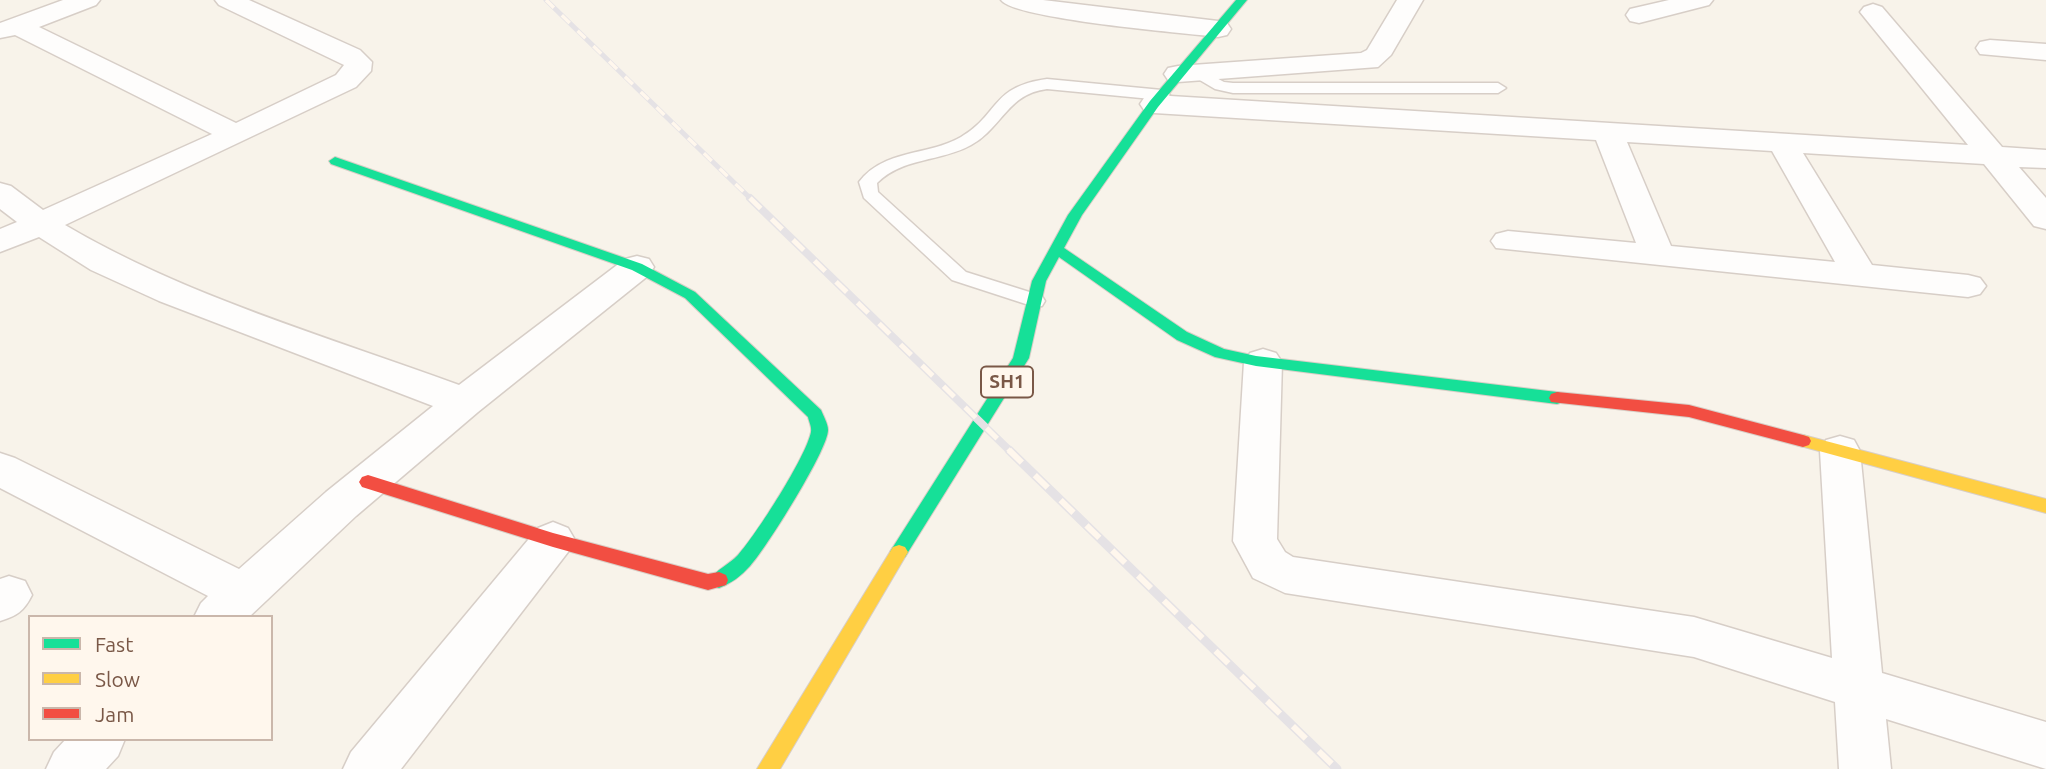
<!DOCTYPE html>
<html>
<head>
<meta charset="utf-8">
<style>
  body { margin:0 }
  #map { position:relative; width:2046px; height:769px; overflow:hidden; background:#f8f3ea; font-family:Ubuntu,sans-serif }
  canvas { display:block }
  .legend { position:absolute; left:28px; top:615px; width:245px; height:126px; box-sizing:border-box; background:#fff7ed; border:2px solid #cab7ab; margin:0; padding:9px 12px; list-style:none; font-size:21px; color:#7a5847 }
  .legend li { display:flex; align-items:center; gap:14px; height:35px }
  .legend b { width:35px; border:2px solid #cab7ab }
</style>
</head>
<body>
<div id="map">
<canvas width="2046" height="769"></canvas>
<ul class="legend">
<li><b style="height:9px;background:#16e098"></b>Fast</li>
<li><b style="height:9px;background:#ffcf43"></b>Slow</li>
<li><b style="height:9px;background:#f24e42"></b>Jam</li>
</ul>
</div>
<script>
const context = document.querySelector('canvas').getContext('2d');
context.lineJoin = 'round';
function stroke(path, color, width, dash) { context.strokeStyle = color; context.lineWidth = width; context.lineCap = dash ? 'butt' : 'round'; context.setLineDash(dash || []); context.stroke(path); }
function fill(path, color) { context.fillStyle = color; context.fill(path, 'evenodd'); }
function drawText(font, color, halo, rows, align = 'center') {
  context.font = font + ' Ubuntu,sans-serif'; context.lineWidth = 7; context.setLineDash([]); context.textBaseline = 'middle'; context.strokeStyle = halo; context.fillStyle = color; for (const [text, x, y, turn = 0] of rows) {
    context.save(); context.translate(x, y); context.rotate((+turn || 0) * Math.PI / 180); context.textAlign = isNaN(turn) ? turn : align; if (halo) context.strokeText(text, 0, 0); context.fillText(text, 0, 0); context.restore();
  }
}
const lane = new Path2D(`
  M 1198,68 L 1224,82 L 1233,83 L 1498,83 L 1506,88 L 1498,93 L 1233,93 L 1215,89 L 1193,76 L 1190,73 Z
  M 1047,79 L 1162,90 L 1170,95 L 1162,100 L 1047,89 C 1007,94 1003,127 971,145 C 941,162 903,157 877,183 L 878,192 L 966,272 L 1042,296 L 1045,301 L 1042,306 L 1035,307 L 952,280 L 864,198 L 859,182 C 884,149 928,156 961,137 C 1000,114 990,87 1047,79 Z`);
const street = new Path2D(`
  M 63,0 L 100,0 L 96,5 L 39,27 L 236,123 L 336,75 L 344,65 L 219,5 L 215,0 L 249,0 L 360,50 L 372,62 L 371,71 L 356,87 L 65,225 C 185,296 328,337 459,385 L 625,259 L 637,256 L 649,259 L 654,267 L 649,275 L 478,412 L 356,516 L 249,617 L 194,617 L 201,603 L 208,596 L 0,488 L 0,453 L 15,458 L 239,569 L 326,492 L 433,406 L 159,301 L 91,270 L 39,237 L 0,252 L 0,229 L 17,222 L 0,209 L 0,183 L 11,186 L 43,210 L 212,134 L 15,35 L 0,38 L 0,23 Z
  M 1001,0 L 1043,0 L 1218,21 L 1227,23 L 1231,29 L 1227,35 L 1218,37 C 1185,33 1014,19 1001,0 Z
  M 1397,0 L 1423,0 L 1391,55 L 1378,67 L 1178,82 L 1168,80 L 1164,74 L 1168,68 L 1178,66 L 1361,53 L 1367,50 Z
  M 1669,0 L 1713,0 L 1709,5 L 1639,23 L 1630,21 L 1626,15 L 1630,9 Z
  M 1873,4 L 1882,7 L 2002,147 L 2046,150 L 2046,168 L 2019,167 L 2046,198 L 2046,229 L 2034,226 L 1984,164 L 1803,153 L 1872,265 L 1968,275 L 1980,278 L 1986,286 L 1980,294 L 1968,297 L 1496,248 L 1491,241 L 1496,234 L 1508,231 L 1636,243 L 1596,140 L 1154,113 L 1144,110 L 1140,104 L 1144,98 L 1154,95 L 1968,145 L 1860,12 L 1864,7 ZM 1627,142 L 1772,151 L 1835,262 L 1671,246 Z
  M 1990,40 L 2046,44 L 2046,60 L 1980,54 L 1976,48 L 1980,42 Z
  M 1263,349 L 1276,353 L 1282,362 L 1277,539 L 1285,552 L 1293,557 L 1694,617 L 1832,658 L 1820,451 L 1826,440 L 1840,436 L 1854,440 L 1860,451 L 1882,673 L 2046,722 L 2046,769 L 1886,719 L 1891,769 L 1839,769 L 1835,702 L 1694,657 L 1285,593 L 1253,578 L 1233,541 L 1244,362 L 1250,353 Z
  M 553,522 L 568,528 L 575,540 L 568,552 L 401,769 L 343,769 L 351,752 L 538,528 Z
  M 9,576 L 25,581 L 32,595 C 24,611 17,616 0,621 L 0,579 Z
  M 66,739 L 125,739 L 118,756 L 106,769 L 46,769 L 54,752 Z`);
const fast = new Path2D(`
  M 1236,0 L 1247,0 L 1158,107 L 1082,215 L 1064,248 L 1187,332 L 1224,349 L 1256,356 L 1557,392 L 1563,394 L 1565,398 L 1563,402 L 1557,404 L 1256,366 L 1215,357 L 1177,340 L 1059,257 L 1046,281 L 1029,358 L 905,557 L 899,559 L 893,557 L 890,552 L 893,547 L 1013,358 L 1032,281 L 1068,215 L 1150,101 Z
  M 335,157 L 642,264 L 695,292 L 821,410 C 823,415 828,424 828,430 C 828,450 765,550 750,566 C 741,576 732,583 719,588 L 712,585 L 710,580 C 715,570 730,564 738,555 C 756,535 806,457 811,432 C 812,427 809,422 808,417 L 685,298 L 632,270 L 331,164 L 329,161 Z`);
const slow = new Path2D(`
  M 1803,435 L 2046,499 L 2046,513 L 1797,445 L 1795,441 L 1797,437 Z
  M 899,545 L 905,547 L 908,552 L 905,557 L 780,769 L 757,769 L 893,547 Z`);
const jam = new Path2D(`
  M 1557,392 L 1689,405 L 1803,435 L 1809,437 L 1811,441 L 1809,445 L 1803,447 L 1689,417 L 1551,402 L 1549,398 L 1551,394 Z
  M 368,475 L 553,533 L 708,574 L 719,572 L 726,575 L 728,580 L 726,585 L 708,590 L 553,547 L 362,487 L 359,482 L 362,477 Z`);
stroke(lane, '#d7cec7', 3);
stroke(street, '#d7cec7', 3);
stroke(fast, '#d8cec6', 2);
stroke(slow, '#d8cec6', 2);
stroke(jam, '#d8cec6', 2);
fill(lane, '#fefdfc');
fill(street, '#fefdfc');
fill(fast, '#16e098');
fill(slow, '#ffcf43');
fill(jam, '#f24e42');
const railFar2 = new Path2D(`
  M 546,0 L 752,200`);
const railFar1 = new Path2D(`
  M 750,198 L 1010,451`);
const rail = new Path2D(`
  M 1009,450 L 1337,769`);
stroke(railFar2, '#e5e2e5', 5);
stroke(railFar1, '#e5e2e5', 8);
stroke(rail, '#e5e2e5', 9);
stroke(railFar2, '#fff7ed', 3.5, [11]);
stroke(railFar1, '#fff7ed', 5, [15]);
stroke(rail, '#fff7ed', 6, [18]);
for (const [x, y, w] of [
  [1007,382,52]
]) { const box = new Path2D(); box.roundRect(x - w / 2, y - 15.5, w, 31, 5); context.fillStyle = '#fff7ed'; context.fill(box); stroke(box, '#7a5847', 2); }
drawText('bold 19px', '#7a5847', null, [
  ["SH1",1007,382]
]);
</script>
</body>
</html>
